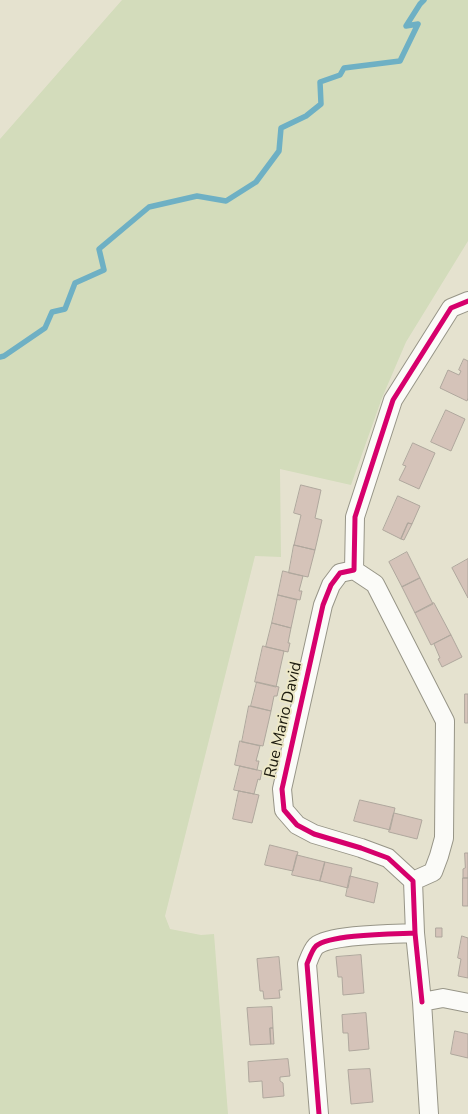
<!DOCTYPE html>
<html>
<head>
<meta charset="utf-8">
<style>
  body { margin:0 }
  canvas { display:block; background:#e5e2cf }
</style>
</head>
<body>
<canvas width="468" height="1114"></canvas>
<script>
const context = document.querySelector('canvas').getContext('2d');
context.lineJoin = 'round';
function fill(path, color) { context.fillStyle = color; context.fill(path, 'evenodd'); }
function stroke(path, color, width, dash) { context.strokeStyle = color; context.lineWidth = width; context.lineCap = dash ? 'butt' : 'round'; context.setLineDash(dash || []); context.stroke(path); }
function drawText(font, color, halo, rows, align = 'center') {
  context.font = font + ' "Nunito Sans",sans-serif'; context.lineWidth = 4; context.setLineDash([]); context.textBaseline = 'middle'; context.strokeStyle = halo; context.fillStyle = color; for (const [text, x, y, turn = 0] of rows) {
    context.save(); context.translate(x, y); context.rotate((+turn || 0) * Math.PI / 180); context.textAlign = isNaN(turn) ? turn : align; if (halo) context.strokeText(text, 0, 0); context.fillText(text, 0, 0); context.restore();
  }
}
fill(new Path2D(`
  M 122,0 L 468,0 L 468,241 L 406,342 L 382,398 L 351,485 L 280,469 L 281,557 L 255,556 L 165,916 L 170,929 L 201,935 L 214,934 L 228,1114 L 0,1114 L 0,139 Z`), '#d3dcbb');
stroke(new Path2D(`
  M 0,357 L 4,356 L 45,328 L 52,312 L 65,309 L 75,283 L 104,270 L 99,249 L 149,207 L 197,196 L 226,201 L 256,182 L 279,151 L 281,128 L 306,116 L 321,104 L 320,82 L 340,75 L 344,68 L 400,61 L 418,24 L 406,26 L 420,4 L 424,0`), '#6eb0c4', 5.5);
const building = new Path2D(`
  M 464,359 L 468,361 L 468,398 L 467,401 L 440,388 L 448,370 L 459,375 L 461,371 L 459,370 Z
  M 446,410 L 465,419 L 451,451 L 431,442 Z
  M 413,443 L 435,453 L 419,489 L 399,480 L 406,466 L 403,465 Z
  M 301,485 L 321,490 L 315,518 L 322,520 L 315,550 L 294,545 L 301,515 L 294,513 Z
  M 398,496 L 420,506 L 412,524 L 408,523 L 401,539 L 383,530 Z
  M 408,523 L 412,524 L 404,540 L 401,539 Z
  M 294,545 L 315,550 L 308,577 L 289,573 Z
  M 407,552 L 420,578 L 402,587 L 389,562 Z
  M 468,559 L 468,598 L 452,568 Z
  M 283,571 L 303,576 L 299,591 L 302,591 L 300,600 L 278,595 Z
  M 420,578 L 433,604 L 415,613 L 402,587 Z
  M 278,595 L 297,600 L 291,628 L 272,623 Z
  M 434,603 L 451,635 L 431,645 L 415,613 Z
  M 272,623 L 291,628 L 288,643 L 290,643 L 288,652 L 266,647 Z
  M 451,635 L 462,657 L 442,667 L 438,659 L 440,658 L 434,644 Z
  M 263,646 L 284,651 L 276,687 L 255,682 Z
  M 257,682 L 279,687 L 277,696 L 274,696 L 271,711 L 251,706 Z
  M 465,694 L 468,694 L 468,723 L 465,723 Z
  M 249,706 L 271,711 L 263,746 L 242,742 Z
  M 240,741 L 260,746 L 256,761 L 259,761 L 257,770 L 235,765 Z
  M 240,766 L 262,771 L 260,780 L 258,779 L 254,794 L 234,790 Z
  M 239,791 L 259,795 L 252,823 L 233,819 Z
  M 360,800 L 395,808 L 390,830 L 354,821 Z
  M 394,813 L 422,820 L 417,839 L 389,832 Z
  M 270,845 L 298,852 L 293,871 L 265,865 Z
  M 465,853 L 468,853 L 468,878 L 463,878 L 463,869 L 465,868 Z
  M 297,855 L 325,862 L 320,881 L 292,875 Z
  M 325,862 L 352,868 L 348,888 L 320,881 Z
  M 350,876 L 378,883 L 374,903 L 346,896 Z
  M 463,878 L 468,878 L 468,906 L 463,906 Z
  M 436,928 L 442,928 L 442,937 L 436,937 Z
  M 462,936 L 468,938 L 468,978 L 458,976 L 461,959 L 458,958 Z
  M 361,955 L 364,993 L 343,995 L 342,977 L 338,977 L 336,957 Z
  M 279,957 L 282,990 L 279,990 L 280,998 L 264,999 L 263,991 L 260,991 L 257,959 Z
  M 272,1007 L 273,1028 L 270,1028 L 271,1044 L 250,1045 L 247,1008 Z
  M 366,1013 L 369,1049 L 349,1051 L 348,1033 L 343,1033 L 342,1015 Z
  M 270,1028 L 273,1028 L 274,1044 L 271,1044 Z
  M 455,1031 L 468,1034 L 468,1058 L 451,1054 Z
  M 288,1059 L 290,1076 L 280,1077 L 280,1081 L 283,1083 L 284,1096 L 263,1098 L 262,1081 L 249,1082 L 248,1062 Z
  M 370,1069 L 373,1102 L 351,1104 L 348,1070 Z`);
fill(building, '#d5c3b9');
stroke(building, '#afa79d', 1);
const street = new Path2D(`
  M 354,570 L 340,573 L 331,585 L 323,605 L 282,789 L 284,810 L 297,825 L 314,834 L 361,848 L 388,858 L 413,881 L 415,933
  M 354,570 L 375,584 L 445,721 L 444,838 L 439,856 L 433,872 L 413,881
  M 354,570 L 355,517 L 393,400 L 451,308 L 468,301
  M 319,1114 L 307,964 C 309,959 312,950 316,946 C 330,934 395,934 415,933 L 422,1002
  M 429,1114 L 422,1002 L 443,998 L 468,1003`);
stroke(street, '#979587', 20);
stroke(street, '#fbfbf8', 18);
stroke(new Path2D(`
  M 415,933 L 413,881 L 388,858 L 361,848 L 314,834 L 297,825 L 284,810 L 282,789 L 323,605 L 331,585 L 340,573 L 354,570 L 355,517 L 393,400 L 451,308 L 468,301
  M 319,1114 L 307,964 C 309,959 312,950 316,946 C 330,934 395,934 415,933 L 422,1002`), '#d6006c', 5);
drawText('16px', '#1b190d', '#ede8c7', [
  ["Rue Mario David",284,720,-77]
]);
</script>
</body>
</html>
